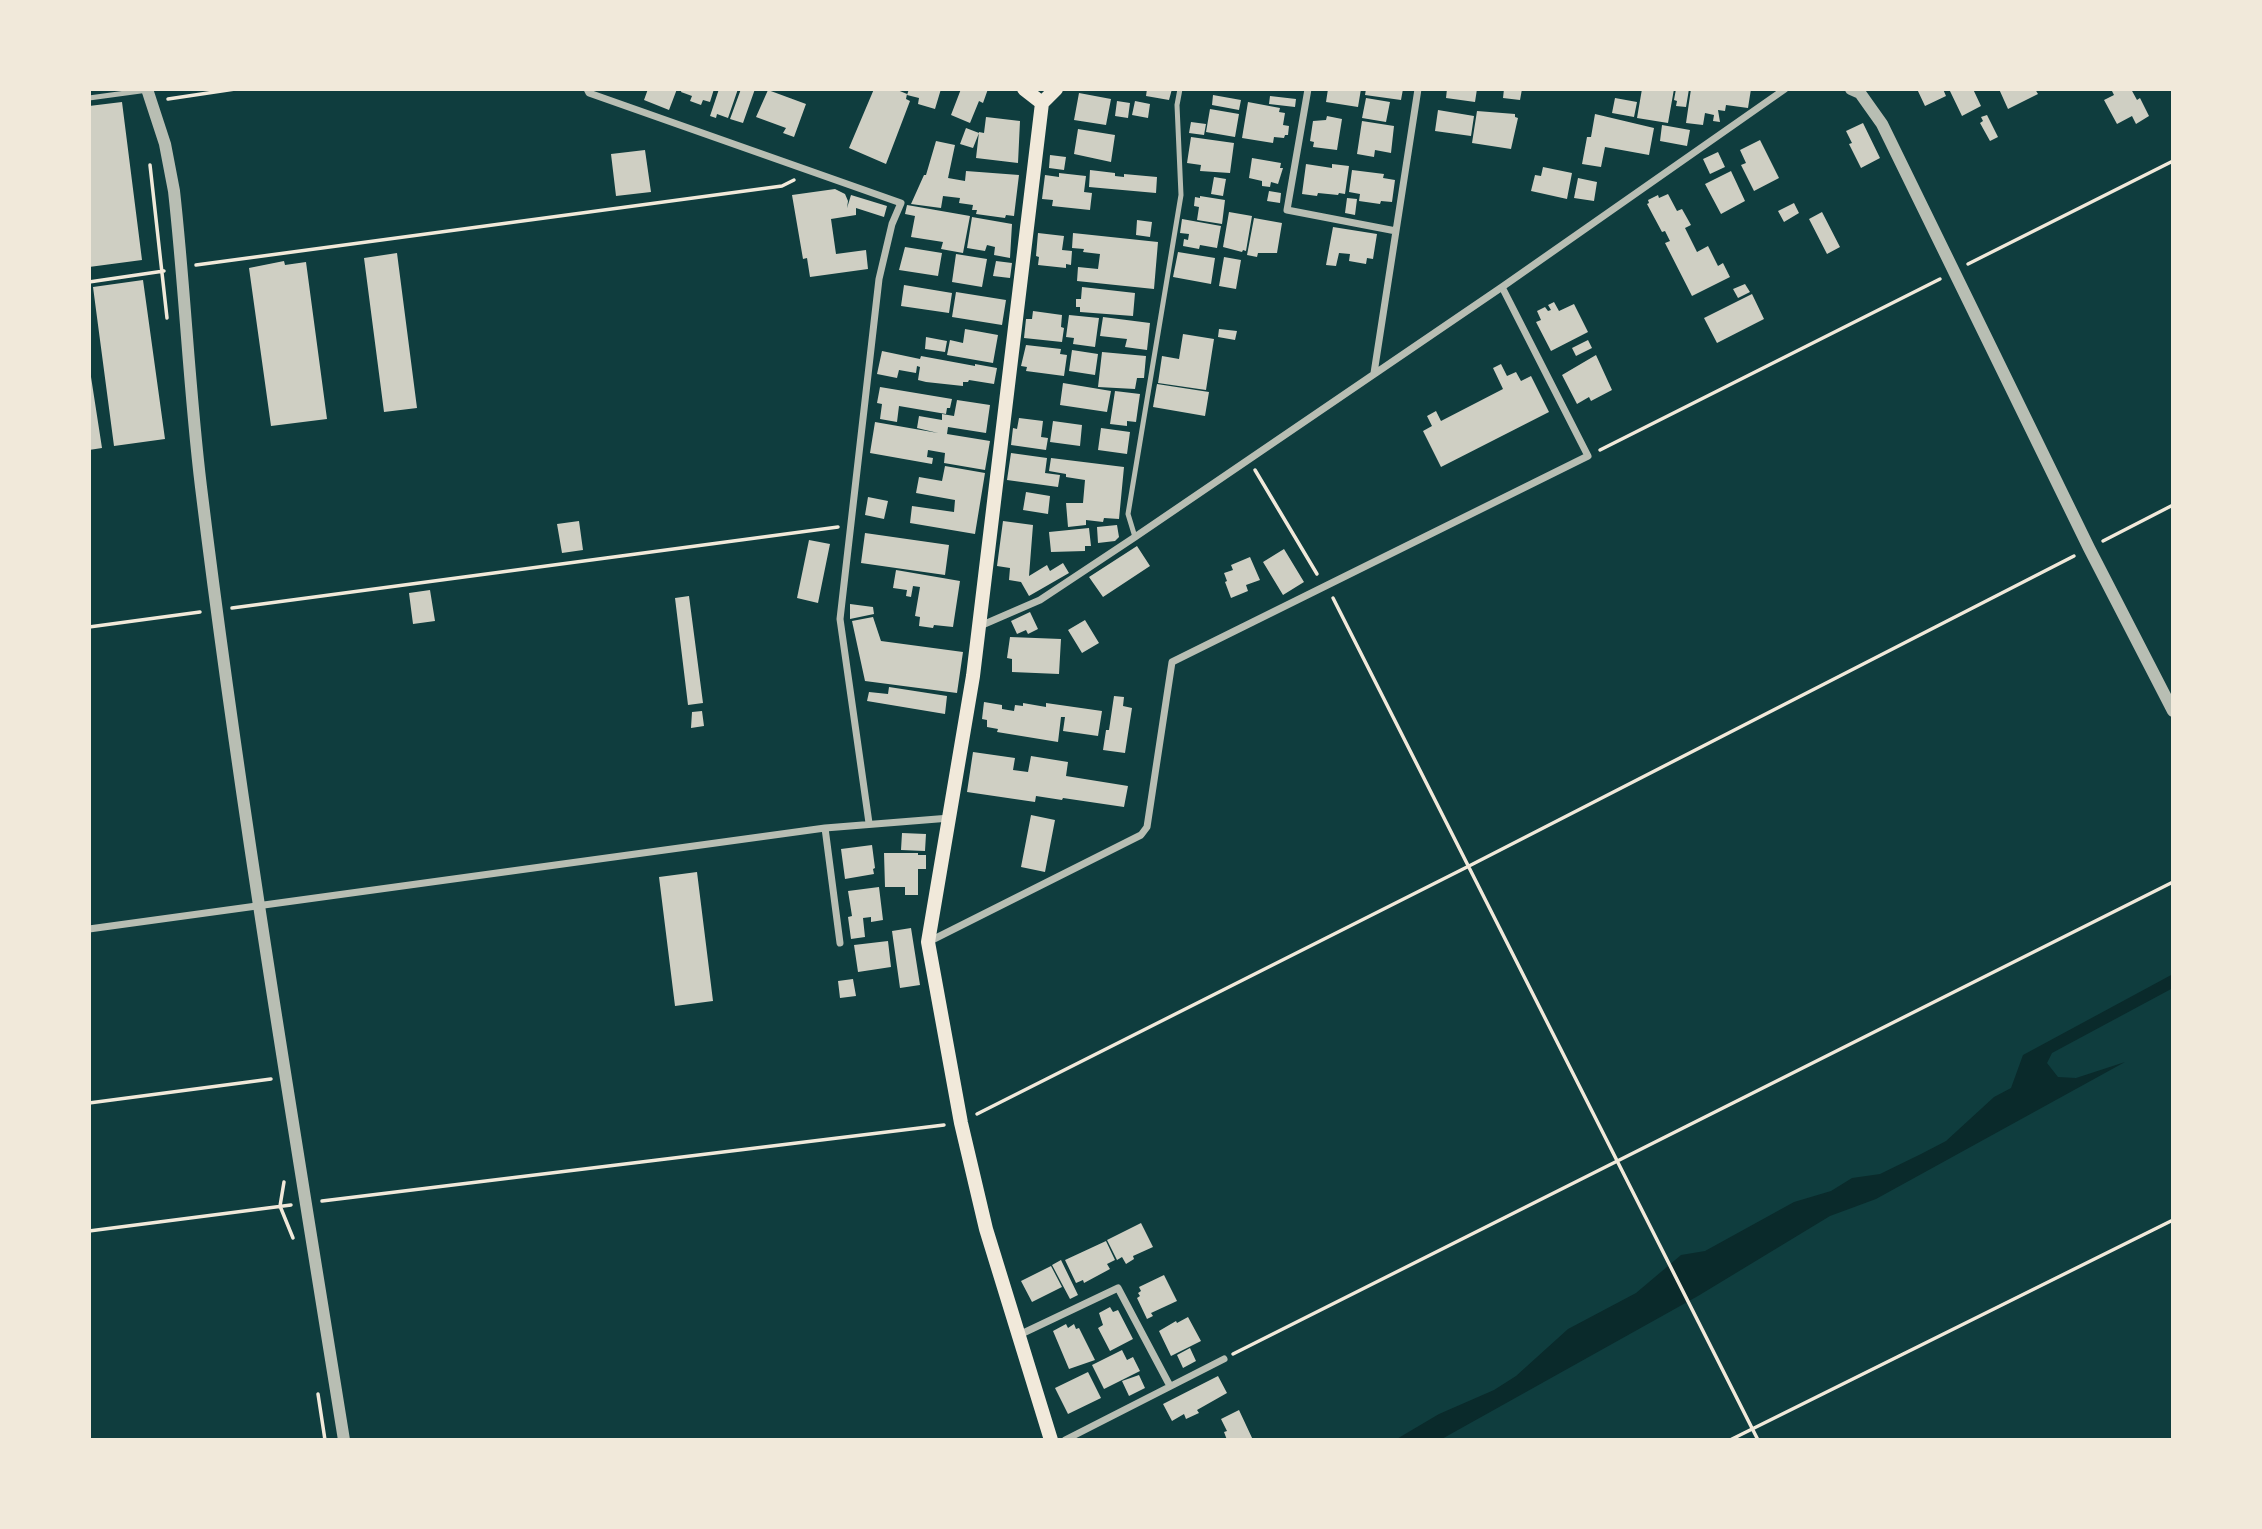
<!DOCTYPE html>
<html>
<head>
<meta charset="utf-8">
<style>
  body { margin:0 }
  #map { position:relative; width:2262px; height:1529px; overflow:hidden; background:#0f3d3e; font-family:"DejaVu Sans",sans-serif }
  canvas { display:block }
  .frame { position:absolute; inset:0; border:91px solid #f1e9da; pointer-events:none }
</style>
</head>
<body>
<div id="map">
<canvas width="2262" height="1529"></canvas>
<div class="frame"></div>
</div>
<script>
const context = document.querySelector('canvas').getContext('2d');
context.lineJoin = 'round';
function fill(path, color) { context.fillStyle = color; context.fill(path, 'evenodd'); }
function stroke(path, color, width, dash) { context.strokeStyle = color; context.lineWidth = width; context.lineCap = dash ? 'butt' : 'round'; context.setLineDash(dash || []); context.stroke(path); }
fill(new Path2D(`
  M 2173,974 L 2173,988 L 2052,1053 L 2047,1063 L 2058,1077 L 2076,1078 L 2125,1062 L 1876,1199 L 1830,1216 L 1698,1296 L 1440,1440 L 1395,1440 L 1439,1414 L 1494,1390 L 1516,1376 L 1568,1329 L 1636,1293 L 1681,1255 L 1705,1251 L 1794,1202 L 1831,1191 L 1852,1178 L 1880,1174 L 1921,1154 L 1946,1141 L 1994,1097 L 2011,1088 L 2023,1055 Z`), '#0a2a2b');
fill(new Path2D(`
  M 648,89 L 677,89 L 669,110 L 644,100 Z
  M 682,89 L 714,89 L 710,102 L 703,100 L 701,105 L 690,101 L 692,96 L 681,92 Z
  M 719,89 L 738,89 L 728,118 L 717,114 L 716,118 L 710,116 Z
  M 741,89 L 755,89 L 743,123 L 730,119 Z
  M 874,89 L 895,89 L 907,94 L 906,99 L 910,101 L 886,164 L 849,148 Z
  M 909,89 L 941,89 L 935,109 L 918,104 L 919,98 L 907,95 Z
  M 961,89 L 988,89 L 983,103 L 979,101 L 970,123 L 951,115 Z
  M 1147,89 L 1172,89 L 1169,100 L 1146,96 Z
  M 1328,89 L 1361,89 L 1358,107 L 1326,102 Z
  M 1366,89 L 1403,89 L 1401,100 L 1365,95 Z
  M 1447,89 L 1477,89 L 1475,102 L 1446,98 Z
  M 1504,89 L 1522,89 L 1520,100 L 1503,98 Z
  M 1642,89 L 1674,89 L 1668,123 L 1637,118 Z
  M 1676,89 L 1689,89 L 1686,107 L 1676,106 L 1677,101 L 1674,100 Z
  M 1691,89 L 1751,89 L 1748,108 L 1726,105 L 1725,111 L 1718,110 L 1720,122 L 1713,121 L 1714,115 L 1705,113 L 1703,125 L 1686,123 Z
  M 1917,89 L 1943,89 L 1946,96 L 1925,106 Z
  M 1949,89 L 1973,89 L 1981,106 L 1962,116 Z
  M 1999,89 L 2035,89 L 2038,94 L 2008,109 Z
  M 2115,89 L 2131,89 L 2137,100 L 2140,98 L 2149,116 L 2136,124 L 2132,116 L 2117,124 L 2104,100 L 2114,95 L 2112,91 Z
  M 768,90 L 806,104 L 794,137 L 783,133 L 786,128 L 756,117 Z
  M 1079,93 L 1111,99 L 1106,125 L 1074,120 Z
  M 1213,95 L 1241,100 L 1239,110 L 1212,105 Z
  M 1270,96 L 1296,99 L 1295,107 L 1269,104 Z
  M 1366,98 L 1390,102 L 1386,122 L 1362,118 Z
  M 1615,98 L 1637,102 L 1634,117 L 1612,113 Z
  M 1117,101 L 1130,103 L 1128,118 L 1115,116 Z
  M 1135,101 L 1150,104 L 1148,118 L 1132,115 Z
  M 122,102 L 142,260 L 89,267 L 89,106 Z
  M 1248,102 L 1280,108 L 1279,112 L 1285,113 L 1283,125 L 1289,126 L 1288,135 L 1285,135 L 1284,138 L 1274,137 L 1273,143 L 1242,138 Z
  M 1210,109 L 1239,114 L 1235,137 L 1206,132 Z
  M 1438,110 L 1474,116 L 1471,136 L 1435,131 Z
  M 1477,111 L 1515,114 L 1515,117 L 1518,118 L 1511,149 L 1472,143 Z
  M 1595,114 L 1654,128 L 1649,155 L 1605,147 L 1601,167 L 1582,164 L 1587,137 L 1591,137 Z
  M 1987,115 L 1998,137 L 1990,141 L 1980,123 L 1983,121 L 1981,117 Z
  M 1327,116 L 1342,119 L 1337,150 L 1313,147 L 1314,142 L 1310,141 L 1313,121 L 1326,120 Z
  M 986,117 L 1020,121 L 1018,163 L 976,158 L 979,132 L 984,133 Z
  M 1362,121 L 1394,126 L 1391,153 L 1375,150 L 1374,157 L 1357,154 Z
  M 1191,122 L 1206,124 L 1204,135 L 1189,133 Z
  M 1863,123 L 1880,158 L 1861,168 L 1849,144 L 1852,143 L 1846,131 Z
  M 1662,125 L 1690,130 L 1687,146 L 1660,141 Z
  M 966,128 L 979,133 L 973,148 L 960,144 Z
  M 1078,129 L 1115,135 L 1111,162 L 1074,154 Z
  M 1191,137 L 1234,143 L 1230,173 L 1200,171 L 1201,165 L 1187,163 Z
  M 1760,140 L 1779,178 L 1754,191 L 1741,165 L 1746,163 L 1740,150 Z
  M 936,141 L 955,145 L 948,178 L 965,181 L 966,171 L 1019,175 L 1014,216 L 1006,215 L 1005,218 L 976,214 L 977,210 L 972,210 L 973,205 L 959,203 L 960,198 L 943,196 L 941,208 L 911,204 L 924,175 L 926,175 Z
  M 645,150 L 651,192 L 616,196 L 611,154 Z
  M 1718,152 L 1725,167 L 1710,174 L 1703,159 Z
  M 1050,155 L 1066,157 L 1064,170 L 1049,168 Z
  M 1252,158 L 1281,163 L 1280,168 L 1283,168 L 1278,184 L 1271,182 L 1270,187 L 1262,186 L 1262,181 L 1249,178 Z
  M 1306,164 L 1332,168 L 1332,164 L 1349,166 L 1345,194 L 1339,193 L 1338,195 L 1318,193 L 1317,196 L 1302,194 Z
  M 1543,167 L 1572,173 L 1567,199 L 1531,191 L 1535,175 L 1541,176 Z
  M 1090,170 L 1115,173 L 1115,176 L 1124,177 L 1124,174 L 1157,177 L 1156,193 L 1089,187 Z
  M 1352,170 L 1384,174 L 1383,178 L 1395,180 L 1392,202 L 1381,201 L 1380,204 L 1359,201 L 1360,194 L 1349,192 Z
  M 1731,171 L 1745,201 L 1721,214 L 1705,184 Z
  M 1059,173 L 1086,176 L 1084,192 L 1092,193 L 1090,210 L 1052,206 L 1053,200 L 1042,199 L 1045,175 L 1059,177 Z
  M 1214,177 L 1226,179 L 1223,196 L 1211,194 Z
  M 1578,178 L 1597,182 L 1594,201 L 1574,198 Z
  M 835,189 L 845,194 L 848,201 L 847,208 L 851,195 L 887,206 L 884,217 L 856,208 L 856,215 L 831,219 L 836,254 L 866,250 L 868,269 L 810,277 L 807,258 L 803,259 L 792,195 Z
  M 1269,191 L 1281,193 L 1280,203 L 1267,201 Z
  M 1668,194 L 1677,211 L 1682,209 L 1691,225 L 1685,228 L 1697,252 L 1708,246 L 1718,266 L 1723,263 L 1730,277 L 1692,296 L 1665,243 L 1670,241 L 1665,231 L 1662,232 L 1647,204 L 1649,203 L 1648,200 L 1658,195 L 1659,198 Z
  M 1200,196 L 1225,200 L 1222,224 L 1197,220 L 1199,207 L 1194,206 L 1195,197 L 1200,198 Z
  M 1347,198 L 1357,199 L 1355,215 L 1345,213 Z
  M 1794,203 L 1799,213 L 1784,222 L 1778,211 Z
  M 907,205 L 970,216 L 963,253 L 941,249 L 943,242 L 911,237 L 915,216 L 905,214 Z
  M 1229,212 L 1252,216 L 1246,251 L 1243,250 L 1242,252 L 1223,247 Z
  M 1822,212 L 1840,247 L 1827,254 L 1809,219 Z
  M 972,217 L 1012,224 L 1010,258 L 994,255 L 995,247 L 987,245 L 985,251 L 967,248 Z
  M 1254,218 L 1282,223 L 1277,253 L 1258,253 L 1257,257 L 1247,255 Z
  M 1182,219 L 1221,226 L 1217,248 L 1200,245 L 1199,249 L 1183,246 L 1184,239 L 1188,240 L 1189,234 L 1180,233 Z
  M 1137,220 L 1152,222 L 1150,237 L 1136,235 Z
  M 1333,227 L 1377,234 L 1373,259 L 1367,258 L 1366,264 L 1349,261 L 1350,254 L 1339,253 L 1336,266 L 1326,265 Z
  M 1038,233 L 1064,236 L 1062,250 L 1072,251 L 1071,265 L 1066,264 L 1066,268 L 1038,265 L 1039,257 L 1036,256 Z
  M 1073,233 L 1158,242 L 1154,289 L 1077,281 L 1078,267 L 1098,269 L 1100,254 L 1083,252 L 1084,249 L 1072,248 Z
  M 905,247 L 942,253 L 938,276 L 899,270 Z
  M 1178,252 L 1215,258 L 1211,284 L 1173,277 Z
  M 397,253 L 417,408 L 384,412 L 364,258 Z
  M 956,254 L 987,259 L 982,287 L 952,282 Z
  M 1224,257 L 1241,260 L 1236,289 L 1219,286 Z
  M 284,261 L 285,265 L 306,262 L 327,419 L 271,426 L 249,268 Z
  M 996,261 L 1012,263 L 1010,278 L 993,276 Z
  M 143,280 L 165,439 L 114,446 L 93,287 Z
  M 1745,284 L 1750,292 L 1738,298 L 1733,289 Z
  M 904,285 L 952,293 L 949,313 L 901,306 Z
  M 1082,287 L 1135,293 L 1133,316 L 1080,312 L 1080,307 L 1076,307 L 1076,299 L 1081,299 Z
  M 956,292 L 1006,300 L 1002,325 L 952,317 Z
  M 1752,294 L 1764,319 L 1717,343 L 1704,318 Z
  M 1554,302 L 1559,311 L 1574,304 L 1588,332 L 1551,351 L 1536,322 L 1541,320 L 1537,311 L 1545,307 L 1548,311 L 1551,310 L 1548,305 Z
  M 1033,311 L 1062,315 L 1061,327 L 1064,328 L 1062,342 L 1024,338 L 1026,319 L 1032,319 Z
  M 1069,315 L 1099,318 L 1095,347 L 1073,344 L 1074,338 L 1066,337 Z
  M 1103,317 L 1150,323 L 1147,350 L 1125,347 L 1127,339 L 1100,336 Z
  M 965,329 L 998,335 L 993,363 L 947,355 L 950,340 L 963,343 Z
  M 1219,329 L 1237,331 L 1235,340 L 1218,337 Z
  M 1183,334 L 1214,339 L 1206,390 L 1158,383 L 1162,356 L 1179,359 Z
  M 926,337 L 947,341 L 945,352 L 925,349 Z
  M 1588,340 L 1592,348 L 1576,356 L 1572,348 Z
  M 1026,345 L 1061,349 L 1060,354 L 1067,355 L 1064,376 L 1026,371 L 1027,367 L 1021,366 Z
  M 1072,350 L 1098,354 L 1095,375 L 1069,371 Z
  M 882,351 L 920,359 L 921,356 L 975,366 L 975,364 L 997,368 L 994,384 L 969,380 L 968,382 L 963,382 L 963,386 L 926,382 L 918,380 L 920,367 L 917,366 L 916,373 L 899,370 L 897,378 L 877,374 Z
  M 1102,352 L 1146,356 L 1144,378 L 1137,378 L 1135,389 L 1098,387 Z
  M 1596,355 L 1612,390 L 1591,401 L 1589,397 L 1577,404 L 1562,375 Z
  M 89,364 L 102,448 L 89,450 Z
  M 1501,364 L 1507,376 L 1516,372 L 1521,381 L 1531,376 L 1549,412 L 1441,467 L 1423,431 L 1432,426 L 1427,416 L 1436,411 L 1441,421 L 1503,389 L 1493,368 Z
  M 1063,383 L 1111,391 L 1107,412 L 1060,405 Z
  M 1157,384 L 1209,392 L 1205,416 L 1153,407 Z
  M 880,387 L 952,399 L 950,408 L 947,408 L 946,414 L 899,406 L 897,422 L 880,419 L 882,404 L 877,403 Z
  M 1115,391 L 1140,394 L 1136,422 L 1127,421 L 1127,426 L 1110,424 Z
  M 957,400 L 990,405 L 986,433 L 948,427 L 947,434 L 990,441 L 985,470 L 944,463 L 945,453 L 928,450 L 927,457 L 933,458 L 932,464 L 870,453 L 875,422 L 938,433 L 917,428 L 919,416 L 942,420 L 942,414 L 954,416 Z
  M 1019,418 L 1043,421 L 1041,437 L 1048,438 L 1046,450 L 1011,445 L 1013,428 L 1017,429 Z
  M 1053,421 L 1082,425 L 1080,446 L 1050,442 Z
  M 1101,428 L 1130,432 L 1127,454 L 1098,450 Z
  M 1011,453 L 1047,458 L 1045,473 L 1060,475 L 1058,487 L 1007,480 Z
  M 1051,458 L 1124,467 L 1119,519 L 1104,518 L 1103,522 L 1086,520 L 1086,525 L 1068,527 L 1066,503 L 1083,503 L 1085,480 L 1066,477 L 1066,474 L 1049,471 Z
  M 945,466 L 985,473 L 975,534 L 910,523 L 912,506 L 954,512 L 955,500 L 916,493 L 919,477 L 942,481 Z
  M 1026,492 L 1050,496 L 1048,514 L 1023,510 Z
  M 868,497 L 888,501 L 884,519 L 865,515 Z
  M 579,521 L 583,550 L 562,553 L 557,524 Z
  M 1003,521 L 1033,525 L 1029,576 L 1047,565 L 1050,571 L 1063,563 L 1069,573 L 1029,596 L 1021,582 L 1009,580 L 1010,568 L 997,566 Z
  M 1117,525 L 1119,537 L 1115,541 L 1098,543 L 1097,527 Z
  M 1089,528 L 1091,546 L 1085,546 L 1085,551 L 1051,552 L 1049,532 Z
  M 865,533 L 949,545 L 945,575 L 861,563 Z
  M 809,540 L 830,544 L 818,603 L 797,598 Z
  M 1137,546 L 1150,566 L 1103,597 L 1089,577 Z
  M 1284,549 L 1304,582 L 1283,595 L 1263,562 Z
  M 1250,557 L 1260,580 L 1246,585 L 1248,591 L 1231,598 L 1225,582 L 1227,581 L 1224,573 L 1233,570 L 1231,565 Z
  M 896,570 L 960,581 L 953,627 L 934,625 L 933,628 L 919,626 L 920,617 L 915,616 L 920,587 L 913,586 L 911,597 L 906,596 L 907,590 L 893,588 Z
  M 430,590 L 435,621 L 413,624 L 409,593 Z
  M 689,596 L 703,703 L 688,705 L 675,598 Z
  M 850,604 L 873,607 L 874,614 L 850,619 Z
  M 1030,612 L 1038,629 L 1028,634 L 1026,630 L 1017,634 L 1011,621 Z
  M 873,617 L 881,641 L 963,652 L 957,693 L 865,681 L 852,621 Z
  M 1085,620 L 1099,643 L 1082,653 L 1068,630 Z
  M 1010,637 L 1061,639 L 1059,674 L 1012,672 L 1012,659 L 1007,658 Z
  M 889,687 L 947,696 L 945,714 L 867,701 L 869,692 L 888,694 Z
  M 1114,696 L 1124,697 L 1123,706 L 1132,708 L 1125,753 L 1103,750 L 1106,730 L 1109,730 Z
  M 984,702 L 1002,705 L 1002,709 L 1014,711 L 1015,705 L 1023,706 L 1023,703 L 1046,707 L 1046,703 L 1102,711 L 1098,736 L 1063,731 L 1065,717 L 1061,717 L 1058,742 L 997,732 L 998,729 L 987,727 L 987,720 L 982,719 Z
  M 702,711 L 704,726 L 691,728 L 692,712 Z
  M 973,752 L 1015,758 L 1013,770 L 1028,772 L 1031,756 L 1068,762 L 1066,776 L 1128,786 L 1124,807 L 1063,798 L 1062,800 L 1036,796 L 1035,802 L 967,792 Z
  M 1031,815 L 1055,820 L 1045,872 L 1021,867 Z
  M 902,833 L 926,834 L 925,851 L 901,850 Z
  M 872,845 L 875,868 L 873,869 L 874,874 L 845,879 L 841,849 Z
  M 884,853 L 918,853 L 918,855 L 926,855 L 926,869 L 918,869 L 918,895 L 905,895 L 905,887 L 885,887 Z
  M 697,872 L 713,1001 L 675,1006 L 659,877 Z
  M 879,887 L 883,920 L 871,922 L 871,917 L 863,918 L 865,937 L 851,939 L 848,917 L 852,916 L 848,891 Z
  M 911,928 L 920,985 L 900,988 L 892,931 Z
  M 888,941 L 891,967 L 858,972 L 854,945 Z
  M 853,979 L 856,996 L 840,998 L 838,981 Z
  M 1141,1223 L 1153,1247 L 1133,1256 L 1134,1259 L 1126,1264 L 1122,1257 L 1117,1260 L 1107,1240 Z
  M 1106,1241 L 1115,1260 L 1107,1264 L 1110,1269 L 1084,1283 L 1083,1280 L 1076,1283 L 1065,1260 Z
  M 1061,1260 L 1078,1295 L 1070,1299 L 1052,1265 Z
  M 1051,1266 L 1062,1287 L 1032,1302 L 1021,1281 Z
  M 1164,1275 L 1177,1301 L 1151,1313 L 1153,1316 L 1147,1319 L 1137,1298 L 1140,1296 L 1138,1293 L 1141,1291 L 1139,1287 Z
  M 1110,1307 L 1113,1312 L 1118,1310 L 1133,1339 L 1110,1351 L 1098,1328 L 1103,1325 L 1099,1313 Z
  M 1188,1317 L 1201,1341 L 1171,1356 L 1159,1331 L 1176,1321 L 1177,1323 Z
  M 1066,1324 L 1068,1328 L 1074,1324 L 1076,1329 L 1079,1328 L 1095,1360 L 1069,1369 L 1053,1331 Z
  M 1190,1348 L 1196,1361 L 1183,1368 L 1177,1355 Z
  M 1122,1350 L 1127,1360 L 1133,1357 L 1140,1371 L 1104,1389 L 1092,1365 Z
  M 1088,1372 L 1101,1398 L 1068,1414 L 1055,1388 Z
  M 1139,1375 L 1145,1388 L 1129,1396 L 1122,1381 Z
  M 1218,1376 L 1227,1393 L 1197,1410 L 1199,1413 L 1186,1419 L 1184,1414 L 1172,1421 L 1163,1404 Z
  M 1239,1410 L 1253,1440 L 1227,1440 L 1224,1432 L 1227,1431 L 1221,1419 Z`), '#cfcfc3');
stroke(new Path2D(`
  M 168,99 L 235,89
  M 150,165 L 167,318
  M 1968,264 L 2173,161
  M 196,265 L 782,186 L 794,180
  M 89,282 L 164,271
  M 1600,450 L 1940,279
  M 1255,470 L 1317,574
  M 2103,541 L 2173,505
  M 1333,598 L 1758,1440
  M 232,608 L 838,527
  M 89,627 L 200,612
  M 89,1103 L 271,1079
  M 977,1114 L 1469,866 L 2074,556
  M 284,1182 L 280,1206 L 293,1238
  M 322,1201 L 944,1125
  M 89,1231 L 291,1205
  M 1233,1354 L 2173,882
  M 318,1394 L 325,1440
  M 1730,1440 L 2173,1220`), '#f1e9da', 3.5);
stroke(new Path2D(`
  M 89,98 L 148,90
  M 1135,537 L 1128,514 L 1181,195 L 1177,105 L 1180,89`), '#b8beb3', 5);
stroke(new Path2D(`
  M 587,89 L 589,93 L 901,203 L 892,224 L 879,279 L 840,619 L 869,823
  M 1308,89 L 1287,210 L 1396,231
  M 1374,373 L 1418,89
  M 980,626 L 1040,600 L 1135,537 L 1502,287 L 1785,89
  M 825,828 L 840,943
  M 89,929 L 825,828 L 950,818
  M 928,942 L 1141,835 L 1147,827 L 1172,662 L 1588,456 L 1502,287
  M 1019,1335 L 1118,1288 L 1170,1386
  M 1065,1440 L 1224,1359`), '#b8beb3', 7);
stroke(new Path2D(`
  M 147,89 L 165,144 L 174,191 C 185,289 189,389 201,487 C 240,806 293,1123 344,1440
  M 1851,89 L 1860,93 L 1882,124 L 2089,548 L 2173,711`), '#b8beb3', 12);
stroke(new Path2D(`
  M 1024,89 L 1042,103
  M 1042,103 L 973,676 L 928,942 L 961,1123 L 986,1229 L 1051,1440
  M 1042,103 L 1056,89`), '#f1e9da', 14);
</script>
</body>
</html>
